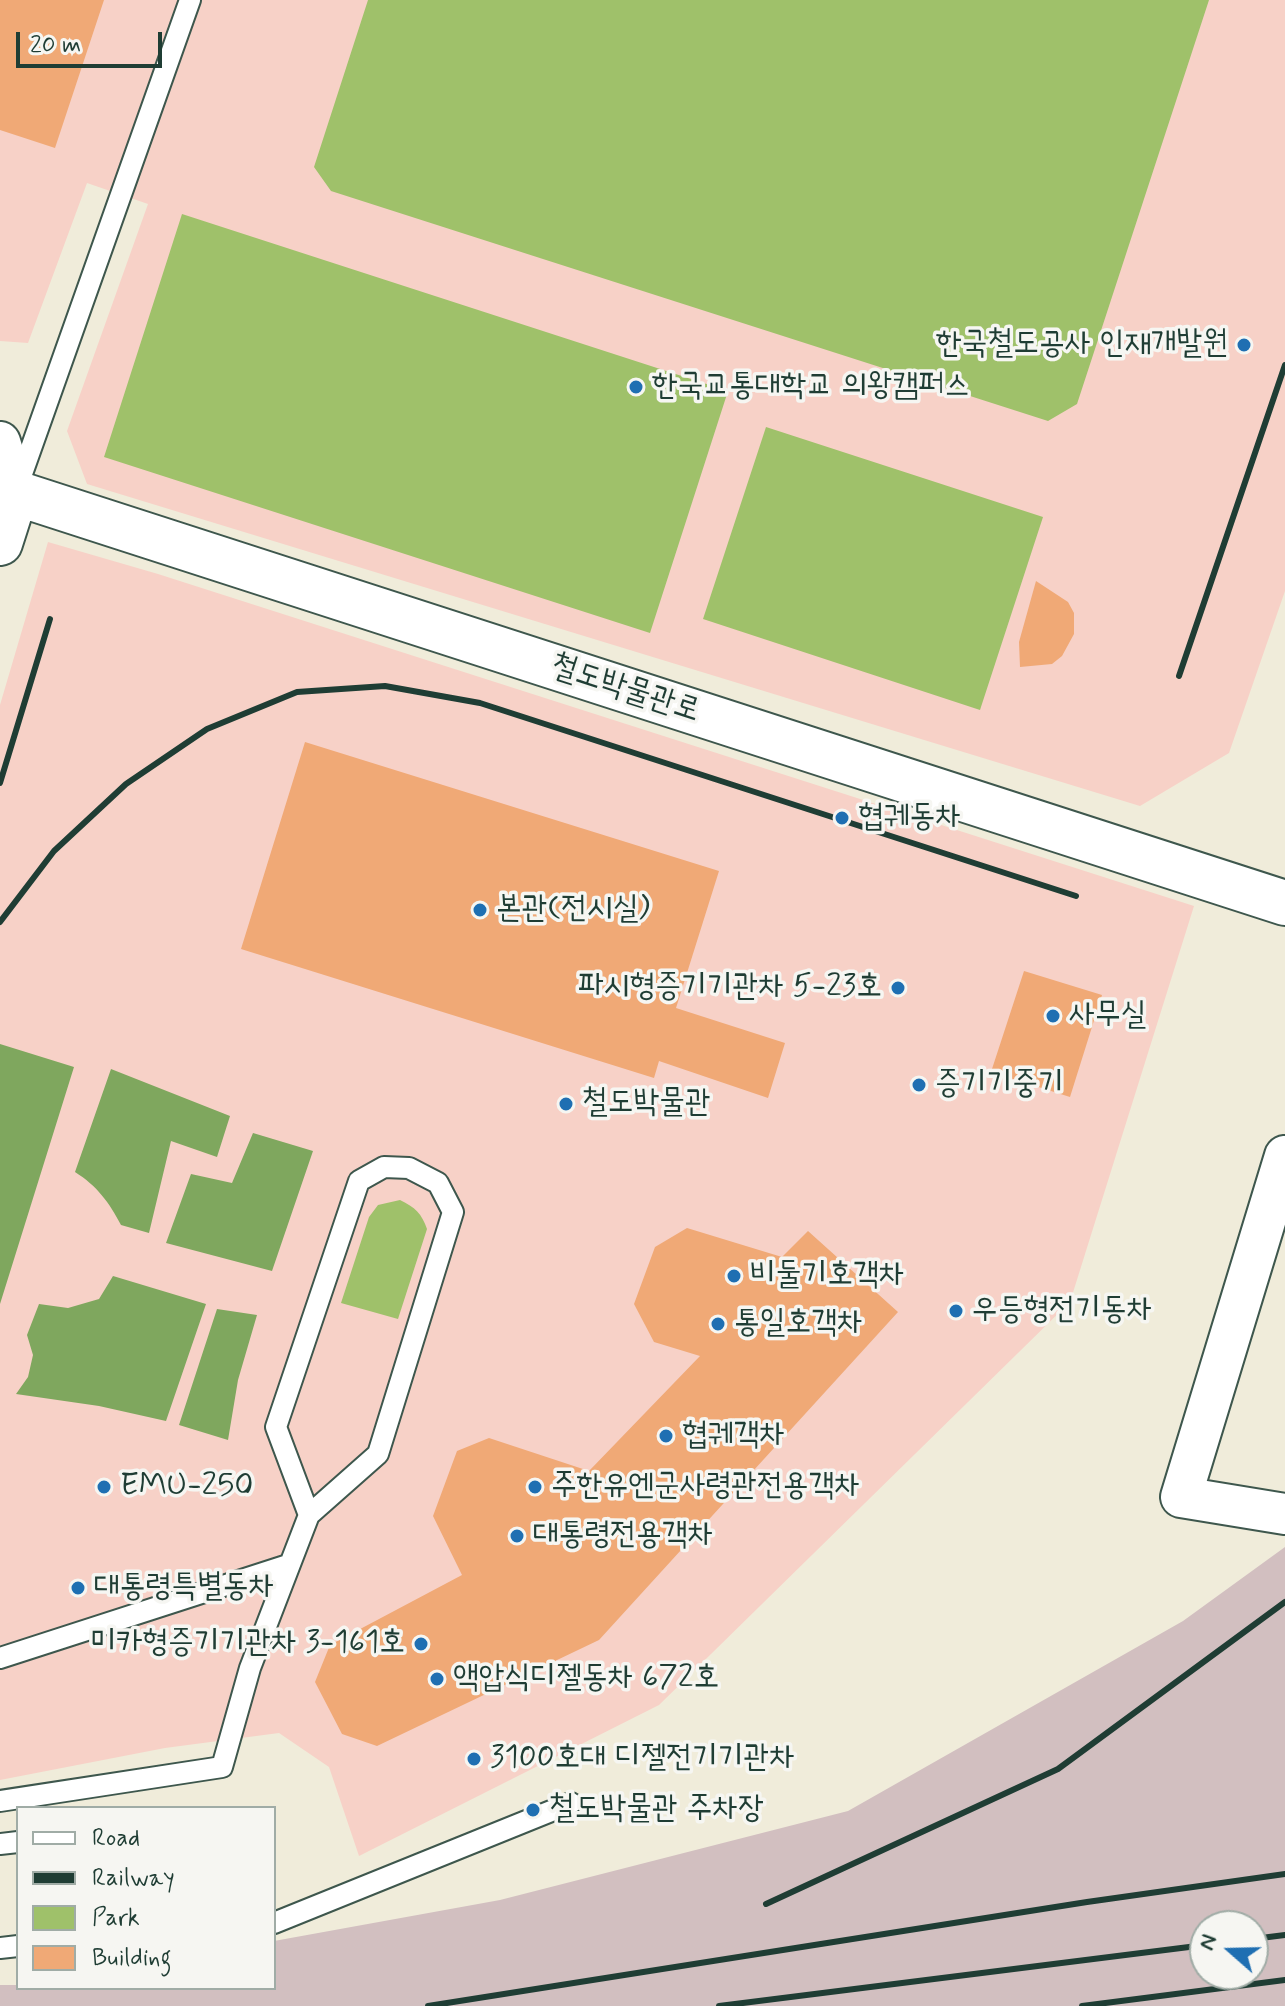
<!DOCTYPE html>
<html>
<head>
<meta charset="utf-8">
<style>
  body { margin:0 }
  #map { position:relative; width:1285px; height:2006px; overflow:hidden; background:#f0ecda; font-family:Mynerve,sans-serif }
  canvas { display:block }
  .legend { position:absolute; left:16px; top:1806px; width:260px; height:184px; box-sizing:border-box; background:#f6f6f2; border:2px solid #a0aca6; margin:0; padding:10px 14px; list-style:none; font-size:24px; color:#1f3d34 }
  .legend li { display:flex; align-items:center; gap:16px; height:40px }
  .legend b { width:40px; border:2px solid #a0aca6 }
  .north { position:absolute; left:1189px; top:1910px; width:80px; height:80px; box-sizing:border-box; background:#f6f6f2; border:2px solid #a0aca6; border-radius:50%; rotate:290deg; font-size:22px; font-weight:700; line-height:32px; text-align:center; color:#1f3d34 }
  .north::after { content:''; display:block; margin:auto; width:28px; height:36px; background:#1f6fb2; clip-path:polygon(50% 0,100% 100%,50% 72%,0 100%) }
  .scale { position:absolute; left:16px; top:32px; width:146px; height:36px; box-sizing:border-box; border:4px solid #1f3d34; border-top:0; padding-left:10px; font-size:24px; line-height:28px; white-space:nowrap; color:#1f3d34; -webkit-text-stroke:6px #f6f6f2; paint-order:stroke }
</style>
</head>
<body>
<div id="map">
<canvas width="1285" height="2006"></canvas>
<ul class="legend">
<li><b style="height:10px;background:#fff"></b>Road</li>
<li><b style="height:10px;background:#1f3d34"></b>Railway</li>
<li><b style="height:22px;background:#9fc16a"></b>Park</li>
<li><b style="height:22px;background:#f0a976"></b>Building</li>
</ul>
<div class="north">N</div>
<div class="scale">20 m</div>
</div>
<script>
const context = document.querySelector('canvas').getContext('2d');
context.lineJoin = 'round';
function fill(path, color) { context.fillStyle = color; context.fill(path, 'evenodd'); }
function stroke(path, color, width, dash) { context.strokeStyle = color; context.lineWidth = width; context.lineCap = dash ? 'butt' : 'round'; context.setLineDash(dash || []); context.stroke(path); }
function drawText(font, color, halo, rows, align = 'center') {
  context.font = font + ' Mynerve,"Poor Story",sans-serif'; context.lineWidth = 7; context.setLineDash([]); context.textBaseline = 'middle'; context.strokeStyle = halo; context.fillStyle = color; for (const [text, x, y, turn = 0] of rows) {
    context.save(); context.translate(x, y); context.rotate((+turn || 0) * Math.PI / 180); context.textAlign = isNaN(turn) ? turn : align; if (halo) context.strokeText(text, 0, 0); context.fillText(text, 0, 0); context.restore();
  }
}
fill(new Path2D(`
  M 0,0 L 1285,0 L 1285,591 L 1229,753 L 1140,806 L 87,484 L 67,431 L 148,204 L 87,183 L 28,343 L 0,341 Z
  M 48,542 L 158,574 L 1194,906 L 1070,1302 L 659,1705 L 359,1856 L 329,1767 L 279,1733 L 165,1748 L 0,1780 L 0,705 Z`), '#f7d1c7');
fill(new Path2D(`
  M 1285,1547 L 1285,2006 L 0,2006 L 0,1985 L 18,1985 L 18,1988 L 274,1988 L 274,1941 L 500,1900 L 848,1811 L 1183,1621 ZM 1205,1926 L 1253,1926 L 1253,1974 L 1205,1974 Z`), '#d2bfc0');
fill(new Path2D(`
  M 368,0 L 1209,0 L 1077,404 L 1048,421 L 331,191 L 314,167 Z
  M 182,214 L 728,391 L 650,633 L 104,457 Z
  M 766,427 L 1043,517 L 980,710 L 703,619 Z
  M 400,1200 C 415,1207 422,1214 427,1229 L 398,1319 L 341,1303 L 369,1217 L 378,1205 Z`), '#9fc16a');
fill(new Path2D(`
  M 0,1044 L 74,1067 L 0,1304 Z
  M 111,1069 L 230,1116 L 217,1157 L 171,1141 L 149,1233 L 121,1225 C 109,1202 97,1186 75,1172 Z
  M 253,1133 L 313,1151 L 272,1271 L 166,1243 L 191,1174 L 232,1183 Z
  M 113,1276 L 206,1304 L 166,1421 L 99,1406 L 16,1394 L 28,1377 L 33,1355 L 27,1335 L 39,1304 L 68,1308 L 99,1299 Z
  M 217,1309 L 257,1315 L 238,1380 L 228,1440 L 179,1425 Z`), '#7fa75e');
fill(new Path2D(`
  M 0,0 L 104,0 L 55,148 L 0,130 Z
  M 1036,581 L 1068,602 L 1074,613 L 1074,634 L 1062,656 L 1052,664 L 1020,667 L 1019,642 Z
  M 305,742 L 719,871 L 676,1008 L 785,1043 L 768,1098 L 659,1061 L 654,1078 L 241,949 Z
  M 1024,971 L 1102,995 L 1070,1097 L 991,1072 Z
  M 687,1228 L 782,1257 L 808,1231 L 898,1312 L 599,1640 L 377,1746 L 342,1734 L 315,1682 L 330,1645 L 462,1575 L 433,1516 L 457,1451 L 489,1438 L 589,1471 L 700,1356 L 654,1342 L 634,1304 L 655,1247 Z`), '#f0a976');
const service = new Path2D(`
  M 18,485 L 190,0
  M 0,1658 L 288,1565
  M 0,1801 L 222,1767 L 250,1668 L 309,1515 L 378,1454 L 453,1212 L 438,1183 L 409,1168 L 384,1167 L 359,1181 L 276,1427 L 309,1515
  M 0,1844 L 18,1842
  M 274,1923 L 571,1803
  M 0,1948 L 18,1946`);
const minor = new Path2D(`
  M 0,442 L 16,493
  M 1285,1156 L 1181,1497 L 1285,1514`);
const tertiary = new Path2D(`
  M 0,543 L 16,493 L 1285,903`);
stroke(service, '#3e574d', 24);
stroke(minor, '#3e574d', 44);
stroke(tertiary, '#3e574d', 48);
stroke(service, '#fff', 20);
stroke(minor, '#fff', 40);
stroke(tertiary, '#fff', 44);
stroke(new Path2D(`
  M 1179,676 L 1285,365
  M 0,783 L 50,619
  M 0,922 L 54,851 L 126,784 L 207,729 L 297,692 L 385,686 L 480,703 L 1076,896
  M 766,1904 L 1058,1769 L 1285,1602
  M 1253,1939 L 1285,1935
  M 428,2006 L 1087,1902 L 1285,1874
  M 719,2006 L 1205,1945
  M 1082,2006 L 1285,1980`), '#1f3d34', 6);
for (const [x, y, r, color] of [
  [1244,345,8,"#1f6fb2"],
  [636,387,8,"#1f6fb2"],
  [842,818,8,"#1f6fb2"],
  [480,910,8,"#1f6fb2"],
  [898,988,8,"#1f6fb2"],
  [1053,1016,8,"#1f6fb2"],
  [919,1085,8,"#1f6fb2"],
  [566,1104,8,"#1f6fb2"],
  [734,1276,8,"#1f6fb2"],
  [956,1311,8,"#1f6fb2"],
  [718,1324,8,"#1f6fb2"],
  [666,1436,8,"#1f6fb2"],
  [104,1487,8,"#1f6fb2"],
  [535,1487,8,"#1f6fb2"],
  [517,1536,8,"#1f6fb2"],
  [78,1588,8,"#1f6fb2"],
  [421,1644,8,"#1f6fb2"],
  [437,1679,8,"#1f6fb2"],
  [474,1759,8,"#1f6fb2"],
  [533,1810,8,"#1f6fb2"]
]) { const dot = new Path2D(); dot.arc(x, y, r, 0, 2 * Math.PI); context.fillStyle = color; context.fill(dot); stroke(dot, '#f6f6f2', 3); }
drawText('32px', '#1f3d34', '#f6f6f2', [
  ["한국철도공사 인재개발원",1228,345,"right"],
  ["한국교통대학교 의왕캠퍼스",652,387],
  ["협궤동차",858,818],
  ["본관(전시실)",496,910],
  ["파시형증기기관차 5-23호",882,988,"right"],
  ["사무실",1069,1016],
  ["증기기중기",935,1085],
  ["철도박물관",582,1104],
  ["비둘기호객차",750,1276],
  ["우등형전기동차",972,1311],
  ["통일호객차",734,1324],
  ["협궤객차",682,1436],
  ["EMU-250",120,1487],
  ["주한유엔군사령관전용객차",551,1487],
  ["대통령전용객차",533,1536],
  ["대통령특별동차",94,1588],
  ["미카형증기기관차 3-161호",405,1644,"right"],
  ["액압식디젤동차 672호",453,1679],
  ["3100호대 디젤전기기관차",490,1759],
  ["철도박물관 주차장",549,1810]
], 'left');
drawText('32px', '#1f3d34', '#f6f6f2', [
  ["철도박물관로",625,690,18]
]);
</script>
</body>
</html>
